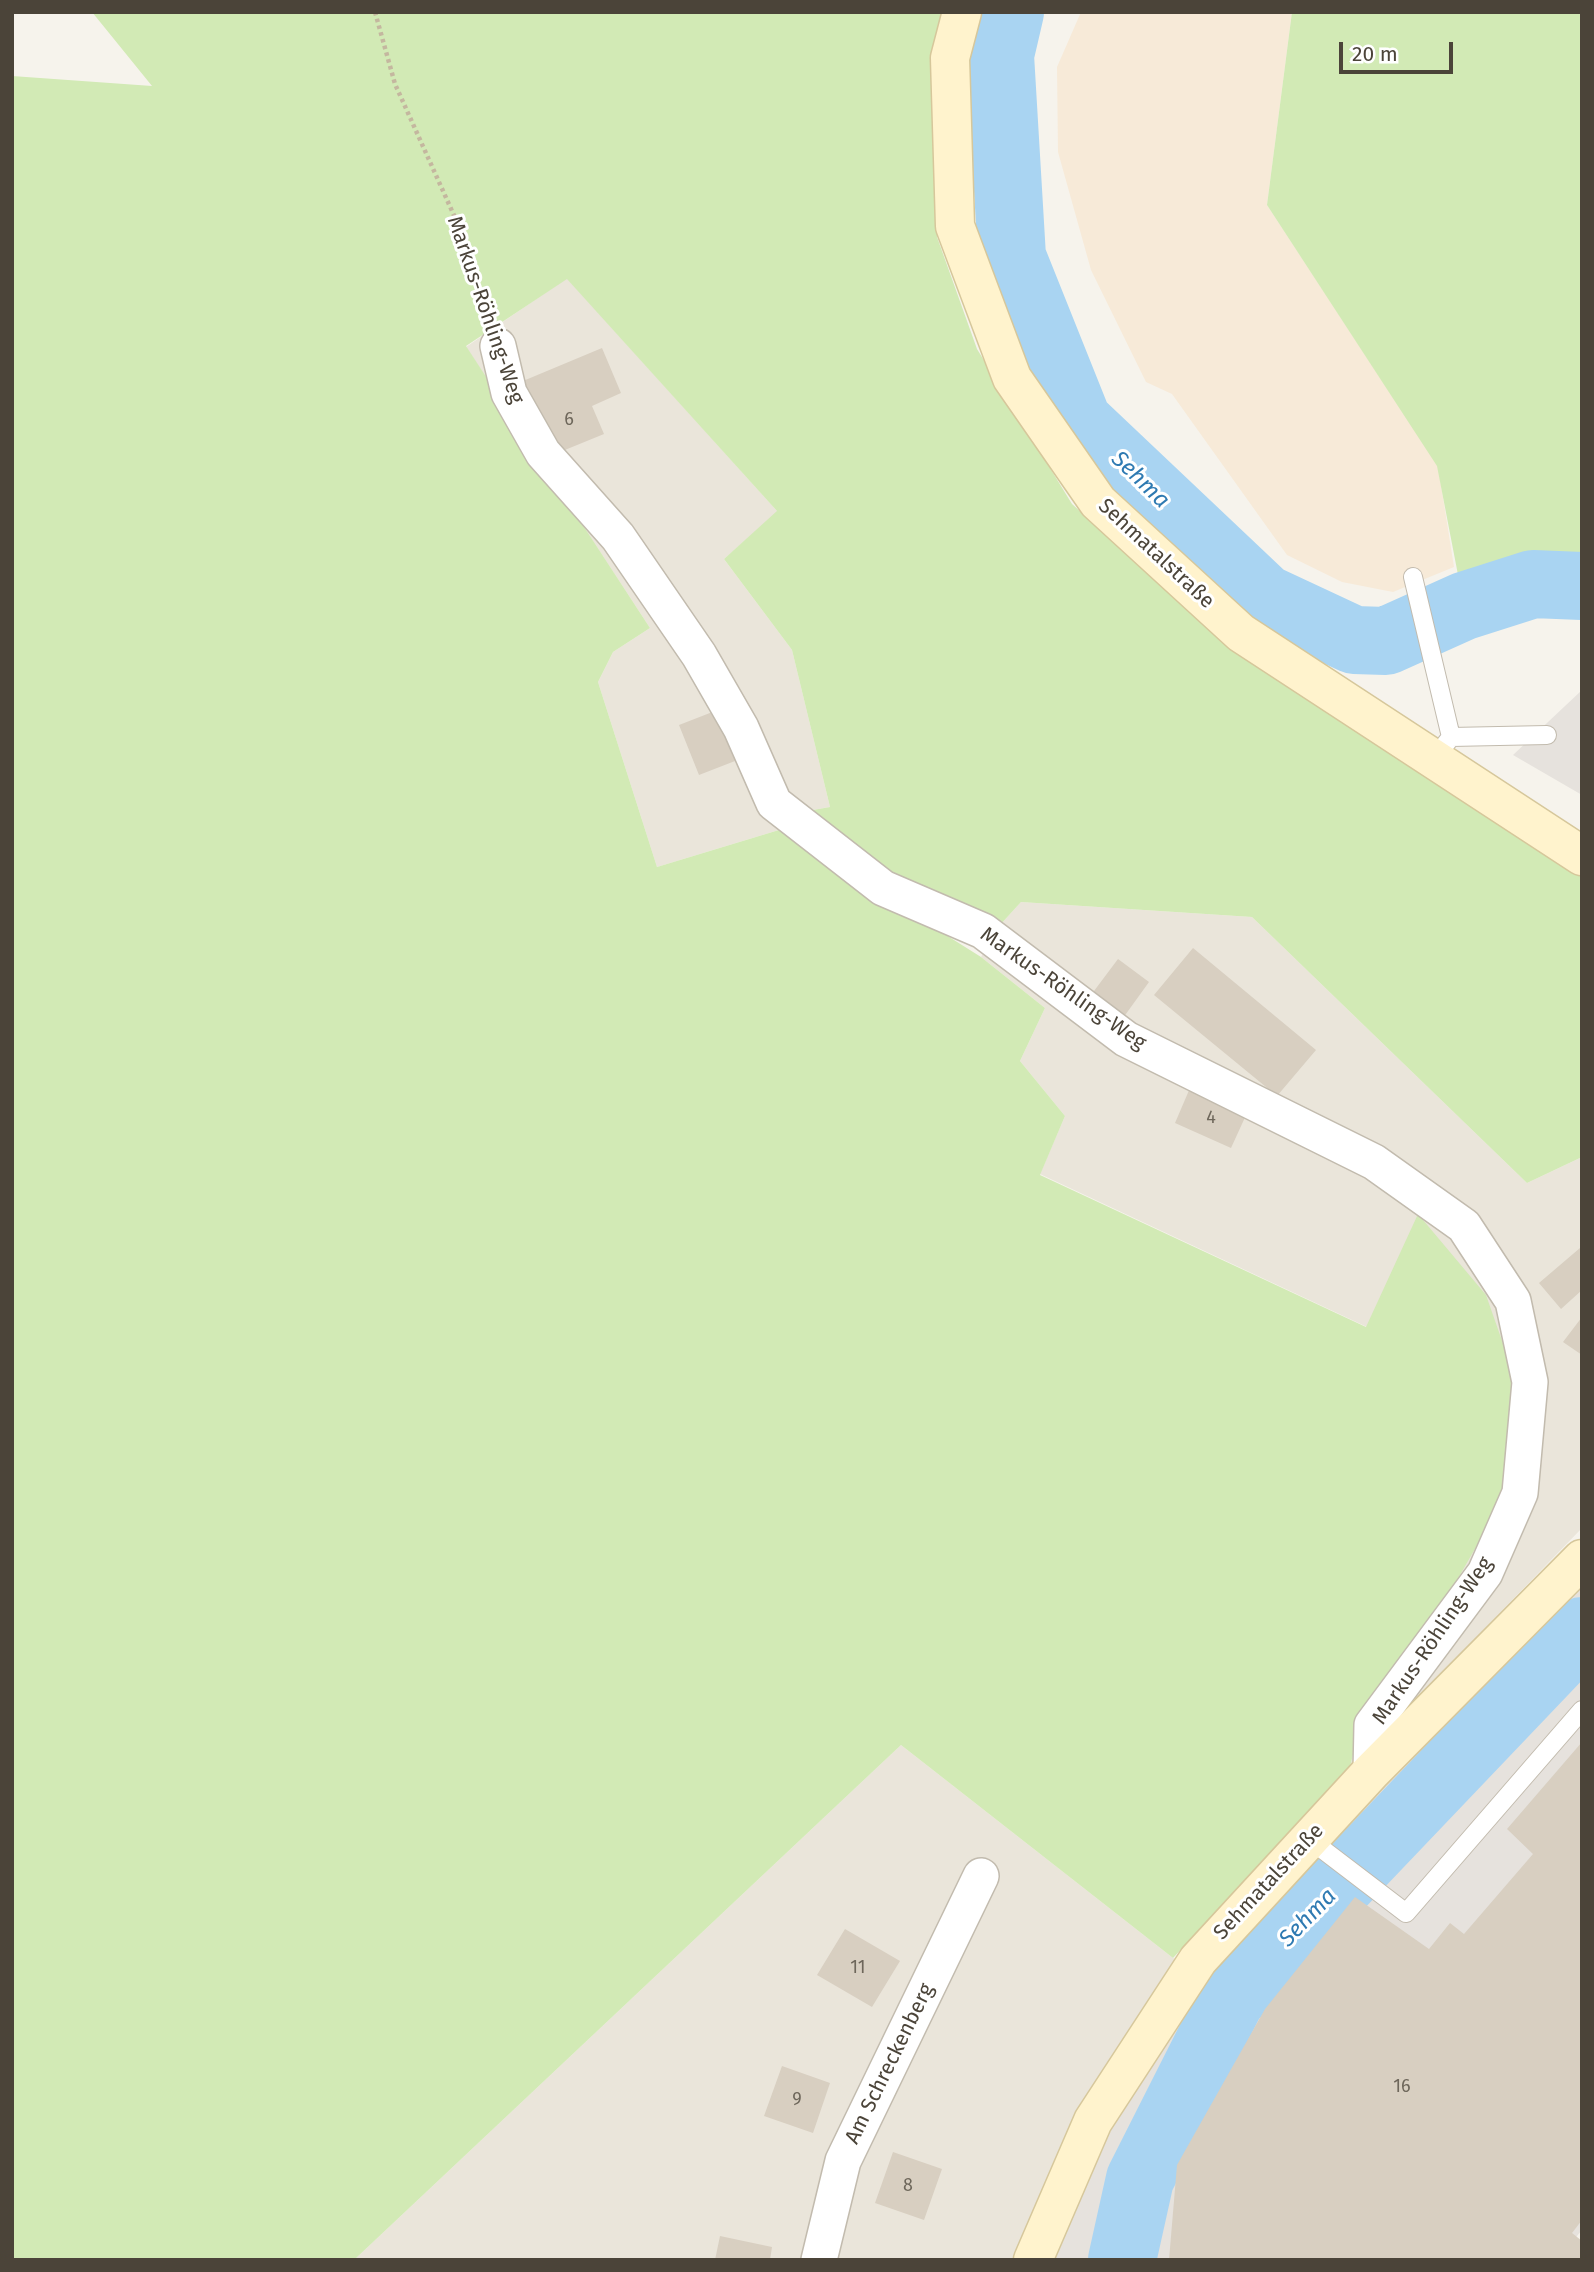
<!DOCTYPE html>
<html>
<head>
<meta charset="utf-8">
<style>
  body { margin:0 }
  #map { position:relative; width:1594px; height:2272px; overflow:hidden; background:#f6f3ec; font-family:"Fira Sans",sans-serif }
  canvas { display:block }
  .frame { position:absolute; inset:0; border:14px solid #4b4439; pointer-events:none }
  .scale { position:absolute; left:1339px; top:42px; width:114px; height:32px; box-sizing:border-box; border:4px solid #4b4439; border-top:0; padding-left:9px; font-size:21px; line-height:24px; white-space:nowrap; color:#4b4439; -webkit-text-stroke:5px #fff; paint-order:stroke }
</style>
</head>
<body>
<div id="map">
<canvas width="1594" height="2272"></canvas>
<div class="frame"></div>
<div class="scale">20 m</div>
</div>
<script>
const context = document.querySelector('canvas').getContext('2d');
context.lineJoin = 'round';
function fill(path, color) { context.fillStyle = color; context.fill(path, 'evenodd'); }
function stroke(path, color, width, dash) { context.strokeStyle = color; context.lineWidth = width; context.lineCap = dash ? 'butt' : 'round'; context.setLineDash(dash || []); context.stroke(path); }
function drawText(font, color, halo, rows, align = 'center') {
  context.font = font + ' "Fira Sans",sans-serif'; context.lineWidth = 6; context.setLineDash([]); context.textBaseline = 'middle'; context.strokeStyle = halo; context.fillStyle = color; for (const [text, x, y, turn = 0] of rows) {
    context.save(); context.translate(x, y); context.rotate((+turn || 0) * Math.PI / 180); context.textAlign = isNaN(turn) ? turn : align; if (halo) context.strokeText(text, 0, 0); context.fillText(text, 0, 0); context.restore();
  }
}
fill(new Path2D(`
  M 567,278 L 778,512 L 724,559 L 792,650 L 830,807 L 813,810 L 779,830 L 657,867 L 598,682 L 613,652 L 650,628 L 466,347 Z
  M 1021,902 L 1252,917 L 1527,1183 L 1582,1157 L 1582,1528 L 1350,1767 L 1362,1714 L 1367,1327 L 1040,1174 L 1065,1116 L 1020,1061 L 1045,1008 L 981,957 L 1000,925 Z
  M 901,1745 L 1173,1958 L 1213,1973 L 1168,2027 L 1095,2159 L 1051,2260 L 354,2260 Z`), '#eae5da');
fill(new Path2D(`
  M 1081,12 L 1292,12 L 1267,205 L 1438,466 L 1454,567 L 1393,592 L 1342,582 L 1287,555 L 1172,394 L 1146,382 L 1091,270 L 1058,152 L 1057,67 Z`), '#f7ead8');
fill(new Path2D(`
  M 1582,690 L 1582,795 L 1513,755 Z
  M 1582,1580 L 1582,2230 L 1557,2260 L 1052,2260 L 1095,2159 L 1168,2027 L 1439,1714 Z`), '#e6e2dd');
fill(new Path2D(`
  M 92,12 L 944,12 L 937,61 L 937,237 L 977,349 L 1072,504 L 1228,646 L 1517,826 L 1582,877 L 1582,1157 L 1527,1183 L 1252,917 L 1021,902 L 1000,925 L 884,873 L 813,810 L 830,807 L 792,650 L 724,559 L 777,511 L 567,279 L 466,346 L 650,628 L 613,652 L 598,682 L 657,867 L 779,830 L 981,957 L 1045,1008 L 1020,1061 L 1065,1116 L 1040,1175 L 1366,1327 L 1418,1214 L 1486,1295 L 1514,1375 L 1507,1493 L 1414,1655 L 1363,1714 L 1350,1767 L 1173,1958 L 901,1745 L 354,2260 L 12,2260 L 12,76 L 152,86 Z
  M 1292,12 L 1582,12 L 1582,586 L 1533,584 L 1464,606 L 1437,466 L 1267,205 Z`), '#d2eab5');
stroke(new Path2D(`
  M 1010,12 L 1000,55 L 1012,257 L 1078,422 L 1264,598 L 1354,640 L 1386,641 L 1464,606 L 1533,584 L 1582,586
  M 1122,2260 L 1140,2179 L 1231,1999 L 1582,1631`), '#a9d4f2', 68);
fill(new Path2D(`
  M 602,348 L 621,393 L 592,406 L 604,434 L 555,454 L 523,381 Z
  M 715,711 L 735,761 L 699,775 L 679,725 Z
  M 1193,948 L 1316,1050 L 1277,1096 L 1154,995 Z
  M 1118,959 L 1149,982 L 1123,1018 L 1091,995 Z
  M 1190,1088 L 1247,1113 L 1231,1148 L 1175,1123 Z
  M 1580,1248 L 1582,1290 L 1561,1309 L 1539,1283 Z
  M 1582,1317 L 1582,1355 L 1563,1342 Z
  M 1582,1742 L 1582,2220 L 1572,2233 L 1582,2241 L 1582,2260 L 1169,2260 L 1177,2165 L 1265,2009 L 1355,1897 L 1429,1949 L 1450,1923 L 1464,1934 L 1533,1854 L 1507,1829 Z
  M 845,1929 L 900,1961 L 872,2007 L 817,1975 Z
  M 782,2066 L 830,2083 L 813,2133 L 764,2116 Z
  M 893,2152 L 942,2169 L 924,2220 L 875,2203 Z
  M 720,2236 L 772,2247 L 770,2260 L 715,2260 Z`), '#d8cfc1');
const lane = new Path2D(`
  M 1413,577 L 1451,737
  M 1444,746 L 1451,737 L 1547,735
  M 1309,1839 L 1406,1913 L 1582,1710`);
const street = new Path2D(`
  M 498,346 L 509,393 L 543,453 L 618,537 L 699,655 L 741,728 L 774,803 L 883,888 L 983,931 L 1126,1039 L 1374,1162 L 1464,1226 L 1513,1301 L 1530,1382 L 1520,1493 L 1485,1573 L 1372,1725 L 1371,1772
  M 819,2260 L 843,2161 L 981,1876`);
const secondary = new Path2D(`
  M 962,12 L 950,58 L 955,226 L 1012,378 L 1098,502 L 1241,633 L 1582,856
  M 1033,2260 L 1093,2121 L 1198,1960 L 1371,1772 L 1582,1559`);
stroke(lane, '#c2bbae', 20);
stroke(street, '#c2bbae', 38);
stroke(secondary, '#d6c79b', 41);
stroke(new Path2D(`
  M 375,12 L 395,84 L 461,231 L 487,312`), '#c4b79f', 4.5, [3.5, 3.5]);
stroke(lane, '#fff', 18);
stroke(street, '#fff', 35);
stroke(secondary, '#fff3cd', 38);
drawText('18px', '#6e675b', null, [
  ["6",569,420],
  ["4",1211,1118],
  ["11",858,1968],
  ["16",1402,2087],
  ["9",797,2100],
  ["8",908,2186]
]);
drawText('21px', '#4b4439', '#fff', [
  ["Markus-Röhling-Weg",485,310,71],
  ["Sehmatalstraße",1156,554,43],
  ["Markus-Röhling-Weg",1063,989,35],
  ["Markus-Röhling-Weg",1433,1641,-56],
  ["Sehmatalstraße",1269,1882,-47],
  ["Am Schreckenberg",890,2064,-64]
]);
drawText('italic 23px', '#2e7ab2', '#fff', [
  ["Sehma",1140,480,44],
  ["Sehma",1308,1918,-46]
]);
</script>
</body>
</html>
